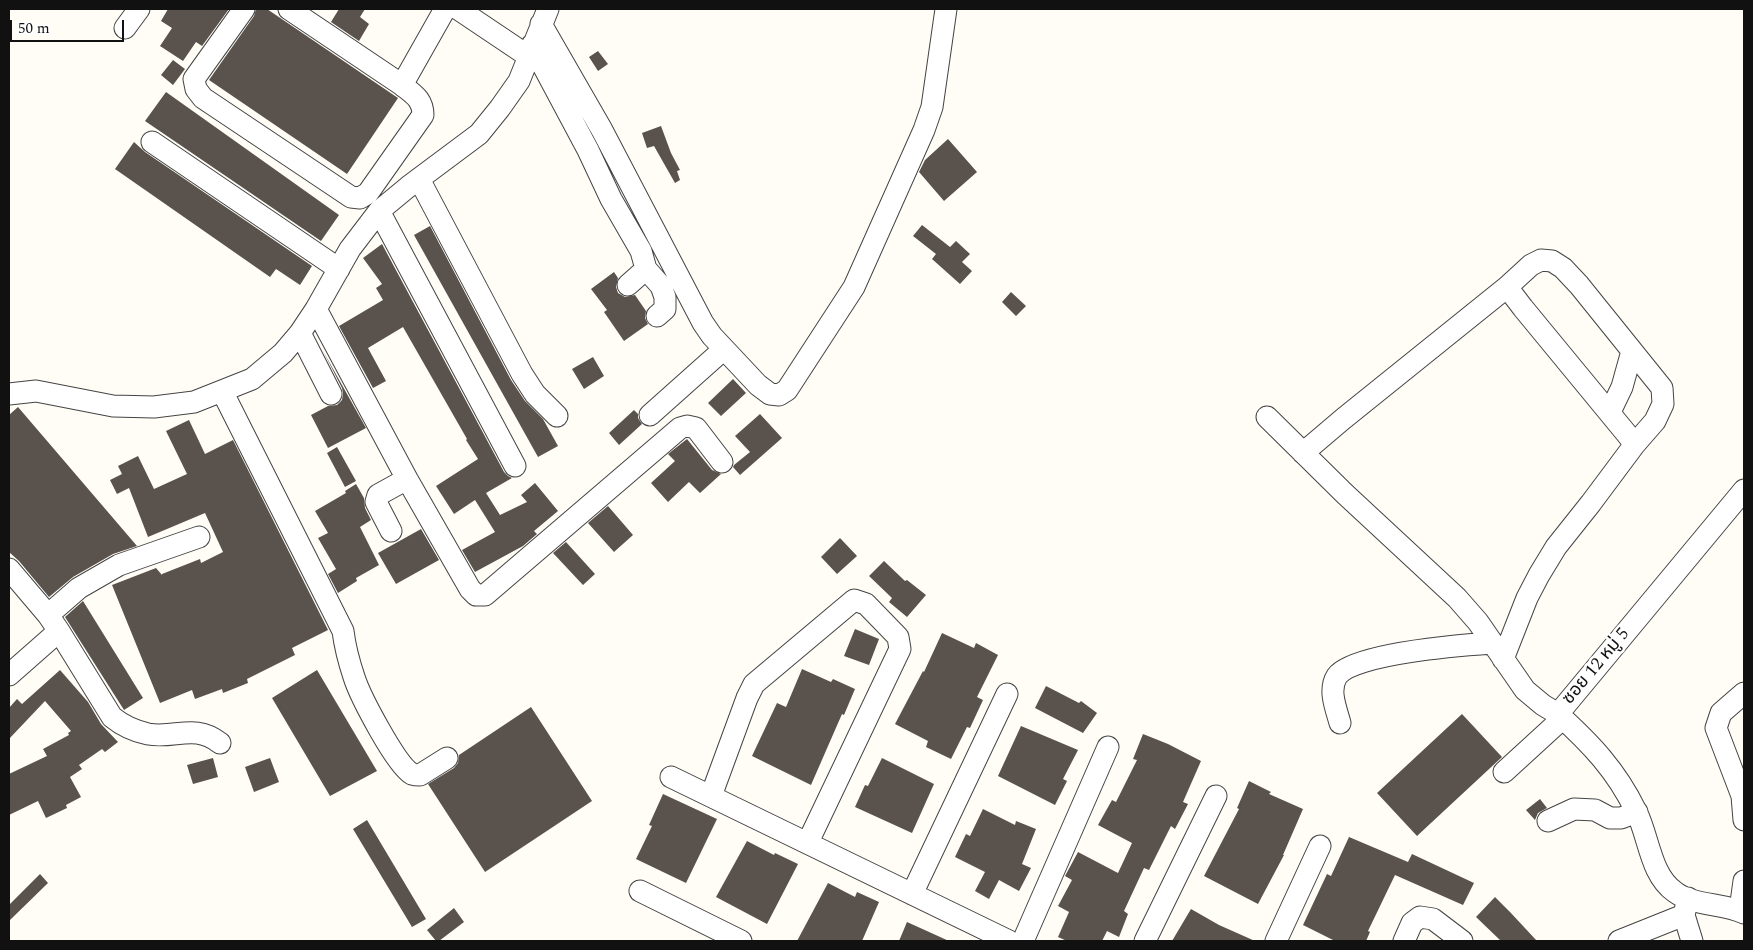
<!DOCTYPE html>
<html>
<head>
<meta charset="utf-8">
<style>
  body { margin:0 }
  #map { position:relative; width:1753px; height:950px; overflow:hidden; background:#fffdf5; font-family:Spectral,serif }
  canvas { display:block }
  .frame { position:absolute; inset:0; border:10px solid #111; pointer-events:none }
  .scale { position:absolute; left:10px; top:20px; width:114px; height:22px; box-sizing:border-box; border:2px solid #111; border-top:0; padding-left:6px; font-size:15px; line-height:18px; white-space:nowrap; color:#111; -webkit-text-stroke:4px #fff; paint-order:stroke }
</style>
</head>
<body>
<div id="map">
<canvas width="1753" height="950"></canvas>
<div class="frame"></div>
<div class="scale">50 m</div>
</div>
<script>
const context = document.querySelector('canvas').getContext('2d');
context.lineJoin = 'round';
function fill(path, color) { context.fillStyle = color; context.fill(path, 'evenodd'); }
function stroke(path, color, width, dash) { context.strokeStyle = color; context.lineWidth = width; context.lineCap = dash ? 'butt' : 'round'; context.setLineDash(dash || []); context.stroke(path); }
function drawText(font, color, halo, rows, align = 'center') {
  context.font = font + ' Spectral,"Noto Sans Thai",serif'; context.lineWidth = 5; context.setLineDash([]); context.textBaseline = 'middle'; context.strokeStyle = halo; context.fillStyle = color; for (const [text, x, y, turn = 0] of rows) {
    context.save(); context.translate(x, y); context.rotate((+turn || 0) * Math.PI / 180); context.textAlign = isNaN(turn) ? turn : align; if (halo) context.strokeText(text, 0, 0); context.fillText(text, 0, 0); context.restore();
  }
}
fill(new Path2D(`
  M 168,9 L 229,9 L 202,46 L 196,42 L 183,61 L 160,46 L 172,28 L 161,21 Z
  M 256,9 L 267,9 L 398,98 L 347,174 L 209,80 L 254,16 Z
  M 339,9 L 365,9 L 360,17 L 369,24 L 359,41 L 331,22 Z
  M 598,51 L 608,64 L 598,71 L 589,57 Z
  M 173,60 L 185,69 L 173,85 L 161,75 Z
  M 166,92 L 339,215 L 321,241 L 145,121 Z
  M 661,126 L 671,153 L 680,170 L 677,171 L 680,180 L 675,183 L 654,146 L 647,148 L 642,133 Z
  M 948,139 L 977,172 L 944,201 L 919,172 L 925,160 Z
  M 134,142 L 145,152 L 312,266 L 300,285 L 276,269 L 270,277 L 115,169 Z
  M 922,225 L 950,247 L 956,241 L 970,254 L 962,262 L 972,271 L 960,284 L 932,259 L 936,254 L 913,236 Z
  M 430,226 L 511,380 L 525,401 L 543,419 L 558,446 L 538,457 L 414,235 Z
  M 382,244 L 504,472 L 508,476 L 512,478 L 486,493 L 500,515 L 527,502 L 521,495 L 535,483 L 558,511 L 534,531 L 537,534 L 523,546 L 475,572 L 462,550 L 495,532 L 475,500 L 454,514 L 436,486 L 478,459 L 466,440 L 467,439 L 403,327 L 368,348 L 386,381 L 373,388 L 339,326 L 383,300 L 376,288 L 382,284 L 363,258 Z
  M 614,272 L 618,278 L 616,287 L 618,293 L 625,297 L 635,295 L 646,311 L 645,318 L 648,324 L 624,341 L 604,312 L 607,310 L 591,289 Z
  M 1011,292 L 1026,306 L 1016,316 L 1002,302 Z
  M 323,351 L 366,428 L 328,448 L 311,415 L 328,406 L 337,405 L 342,400 L 343,394 L 342,388 Z
  M 593,357 L 604,376 L 584,389 L 572,369 Z
  M 733,379 L 746,393 L 721,416 L 708,403 Z
  M 18,407 L 137,546 L 113,554 L 73,577 L 49,597 L 19,561 L 9,552 L 9,415 Z
  M 634,410 L 638,414 L 638,418 L 642,424 L 619,445 L 609,433 Z
  M 760,414 L 782,438 L 740,475 L 733,467 L 734,465 L 750,452 L 735,436 Z
  M 189,420 L 205,454 L 233,440 L 328,630 L 292,648 L 295,655 L 247,679 L 248,683 L 223,693 L 222,689 L 195,699 L 192,690 L 160,703 L 112,585 L 156,568 L 162,575 L 162,574 L 200,559 L 201,563 L 223,552 L 205,513 L 148,537 L 129,488 L 117,494 L 110,480 L 122,474 L 118,466 L 138,456 L 154,489 L 187,474 L 166,431 Z
  M 687,439 L 712,470 L 721,474 L 700,493 L 689,482 L 668,502 L 651,483 L 675,461 L 668,454 Z
  M 337,447 L 356,481 L 345,487 L 327,453 Z
  M 356,484 L 364,498 L 365,508 L 371,520 L 360,527 L 379,565 L 356,578 L 357,581 L 338,593 L 328,574 L 336,569 L 318,538 L 328,533 L 315,511 L 346,493 L 345,491 Z
  M 608,506 L 633,535 L 614,552 L 588,523 Z
  M 421,529 L 439,560 L 396,584 L 378,553 Z
  M 840,538 L 857,556 L 837,574 L 821,557 Z
  M 566,542 L 595,574 L 583,585 L 553,553 Z
  M 884,561 L 905,581 L 907,580 L 926,595 L 907,617 L 889,602 L 892,598 L 869,576 Z
  M 83,601 L 143,698 L 124,710 L 65,617 Z
  M 855,629 L 879,639 L 869,665 L 844,656 Z
  M 942,633 L 974,648 L 976,643 L 998,655 L 977,697 L 983,700 L 970,728 L 967,727 L 951,759 L 926,747 L 928,741 L 895,724 L 923,671 L 924,672 Z
  M 802,669 L 831,682 L 833,679 L 855,689 L 844,715 L 842,714 L 811,785 L 752,756 L 777,703 L 786,707 Z
  M 60,670 L 88,702 L 101,724 L 118,742 L 105,752 L 102,749 L 79,765 L 82,769 L 70,777 L 81,797 L 66,805 L 67,808 L 46,818 L 38,801 L 9,815 L 9,774 L 47,756 L 43,749 L 69,735 L 68,733 L 71,731 L 45,701 L 9,739 L 9,708 L 17,699 L 22,704 Z
  M 317,670 L 377,771 L 330,796 L 272,698 Z
  M 1046,686 L 1079,703 L 1081,701 L 1097,713 L 1083,733 L 1035,708 Z
  M 531,707 L 592,801 L 485,872 L 428,784 L 454,768 L 458,763 L 459,755 Z
  M 1462,714 L 1502,757 L 1417,836 L 1377,793 Z
  M 1021,726 L 1078,750 L 1063,779 L 1067,781 L 1055,805 L 998,776 Z
  M 1143,734 L 1168,744 L 1201,761 L 1183,802 L 1188,804 L 1175,829 L 1171,826 L 1149,870 L 1144,868 L 1124,911 L 1128,914 L 1119,937 L 1107,931 L 1102,941 L 1067,941 L 1058,937 L 1069,912 L 1058,906 L 1072,880 L 1065,876 L 1078,852 L 1118,873 L 1132,843 L 1098,825 L 1112,800 L 1116,802 L 1137,760 L 1133,759 Z
  M 213,758 L 218,777 L 193,784 L 187,765 Z
  M 270,758 L 279,782 L 254,792 L 245,767 Z
  M 882,758 L 934,784 L 912,833 L 855,807 L 865,785 L 868,786 Z
  M 1249,781 L 1271,792 L 1269,794 L 1303,809 L 1283,855 L 1284,855 L 1258,904 L 1204,876 L 1239,809 L 1237,808 Z
  M 663,794 L 717,819 L 686,883 L 636,859 L 652,826 L 649,825 Z
  M 1540,799 L 1547,808 L 1538,813 L 1535,820 L 1526,810 Z
  M 983,809 L 1015,825 L 1016,821 L 1036,829 L 1022,864 L 1031,868 L 1019,891 L 999,880 L 989,899 L 975,891 L 985,872 L 955,857 L 966,834 L 970,836 Z
  M 367,820 L 426,919 L 412,927 L 353,829 Z
  M 1349,837 L 1408,862 L 1412,854 L 1474,883 L 1463,905 L 1395,875 L 1368,931 L 1370,932 L 1366,941 L 1335,941 L 1303,925 L 1327,874 L 1331,876 Z
  M 747,841 L 774,855 L 775,853 L 798,864 L 767,924 L 716,897 Z
  M 40,874 L 48,883 L 9,921 L 9,905 Z
  M 828,883 L 855,897 L 857,892 L 879,902 L 862,941 L 797,941 Z
  M 1495,897 L 1510,912 L 1537,941 L 1501,941 L 1476,917 Z
  M 454,908 L 464,922 L 439,941 L 436,941 L 427,930 Z
  M 1191,909 L 1219,925 L 1255,941 L 1172,941 Z
  M 907,922 L 949,941 L 899,941 Z`), '#5a524d');
const minor = new Path2D(`
  M 244,9 L 194,79 L 196,89 L 203,98 L 351,197 L 360,198 L 368,193 L 423,115 C 423,99 413,94 402,85
  M 289,9 L 402,85 L 445,9
  M 458,9 L 528,56
  M 541,24 L 602,130 L 703,323 L 712,336 L 758,385 L 770,394 L 779,395 L 787,390 L 854,287 L 924,130 L 932,107 L 946,9
  M 125,28 L 139,9
  M 532,45 L 588,150 L 611,199 L 641,251 L 646,269 L 661,286 L 665,297 L 665,309 L 657,316
  M 152,142 L 339,269
  M 419,179 L 522,374 L 535,394 L 557,416
  M 379,211 L 515,466
  M 628,285 L 646,269
  M 316,309 L 407,479 L 470,589 L 476,595 L 485,595 L 680,428 L 687,426 L 696,428 L 722,462
  M 300,333 L 331,394
  M 222,391 L 343,631 C 345,647 349,662 354,677 C 360,696 396,765 412,774 C 415,775 417,775 420,775 L 447,758
  M 9,394 L 36,391 L 113,406 L 154,407 L 194,402 L 252,379 L 283,353 L 300,333 L 316,309 L 350,249 L 379,211 L 408,187 L 479,134 L 500,108 L 519,81 L 548,9
  M 1610,412 L 1622,387 L 1632,351
  M 650,415 L 724,349
  M 1267,417 L 1345,494 L 1457,598 L 1478,622 L 1525,690 L 1543,705 L 1558,714
  M 1303,453 L 1343,419 L 1507,287 L 1523,308 L 1635,444
  M 1744,490 L 1558,714 C 1591,744 1616,770 1636,811 C 1649,836 1650,875 1675,892 C 1693,906 1724,903 1744,913
  M 391,531 L 376,502 L 378,495 L 407,479
  M 9,569 L 48,615 L 59,631 L 112,717 C 123,726 134,731 148,734 C 175,739 195,723 220,743
  M 48,615 L 79,588 L 119,565 L 199,537
  M 1503,659 L 1527,598 L 1539,575 L 1556,547 L 1591,503 L 1635,444 L 1655,421 L 1663,404 L 1662,388 L 1579,285 L 1563,268 L 1552,261 L 1541,260 L 1531,265 L 1507,287
  M 9,675 L 59,631
  M 1744,693 L 1721,713 L 1716,728 L 1742,796 L 1744,820
  M 1340,723 C 1336,708 1328,690 1337,676 C 1353,653 1464,645 1492,643
  M 1504,772 L 1563,718
  M 671,777 L 1009,941
  M 711,796 L 747,698 L 754,684 L 854,600 L 866,604 L 898,637 L 900,649 L 808,842
  M 1548,821 L 1574,809 L 1595,810 L 1610,818 L 1621,818 L 1637,812
  M 640,891 L 741,941
  M 912,894 L 1007,694
  M 1740,910 L 1744,881
  M 1684,915 L 1692,941
  M 1023,941 L 1108,747
  M 1145,941 L 1216,796
  M 1276,941 L 1320,846
  M 1404,941 L 1412,923 L 1420,917 L 1433,919 L 1462,941
  M 1619,941 L 1684,915 L 1688,898`);
stroke(minor, '#444', 23);
stroke(minor, '#fff', 21);
drawText('18px', '#111', '#fff', [
  ["ซอย 12 หมู่ 5",1597,667,-50]
]);
</script>
</body>
</html>
